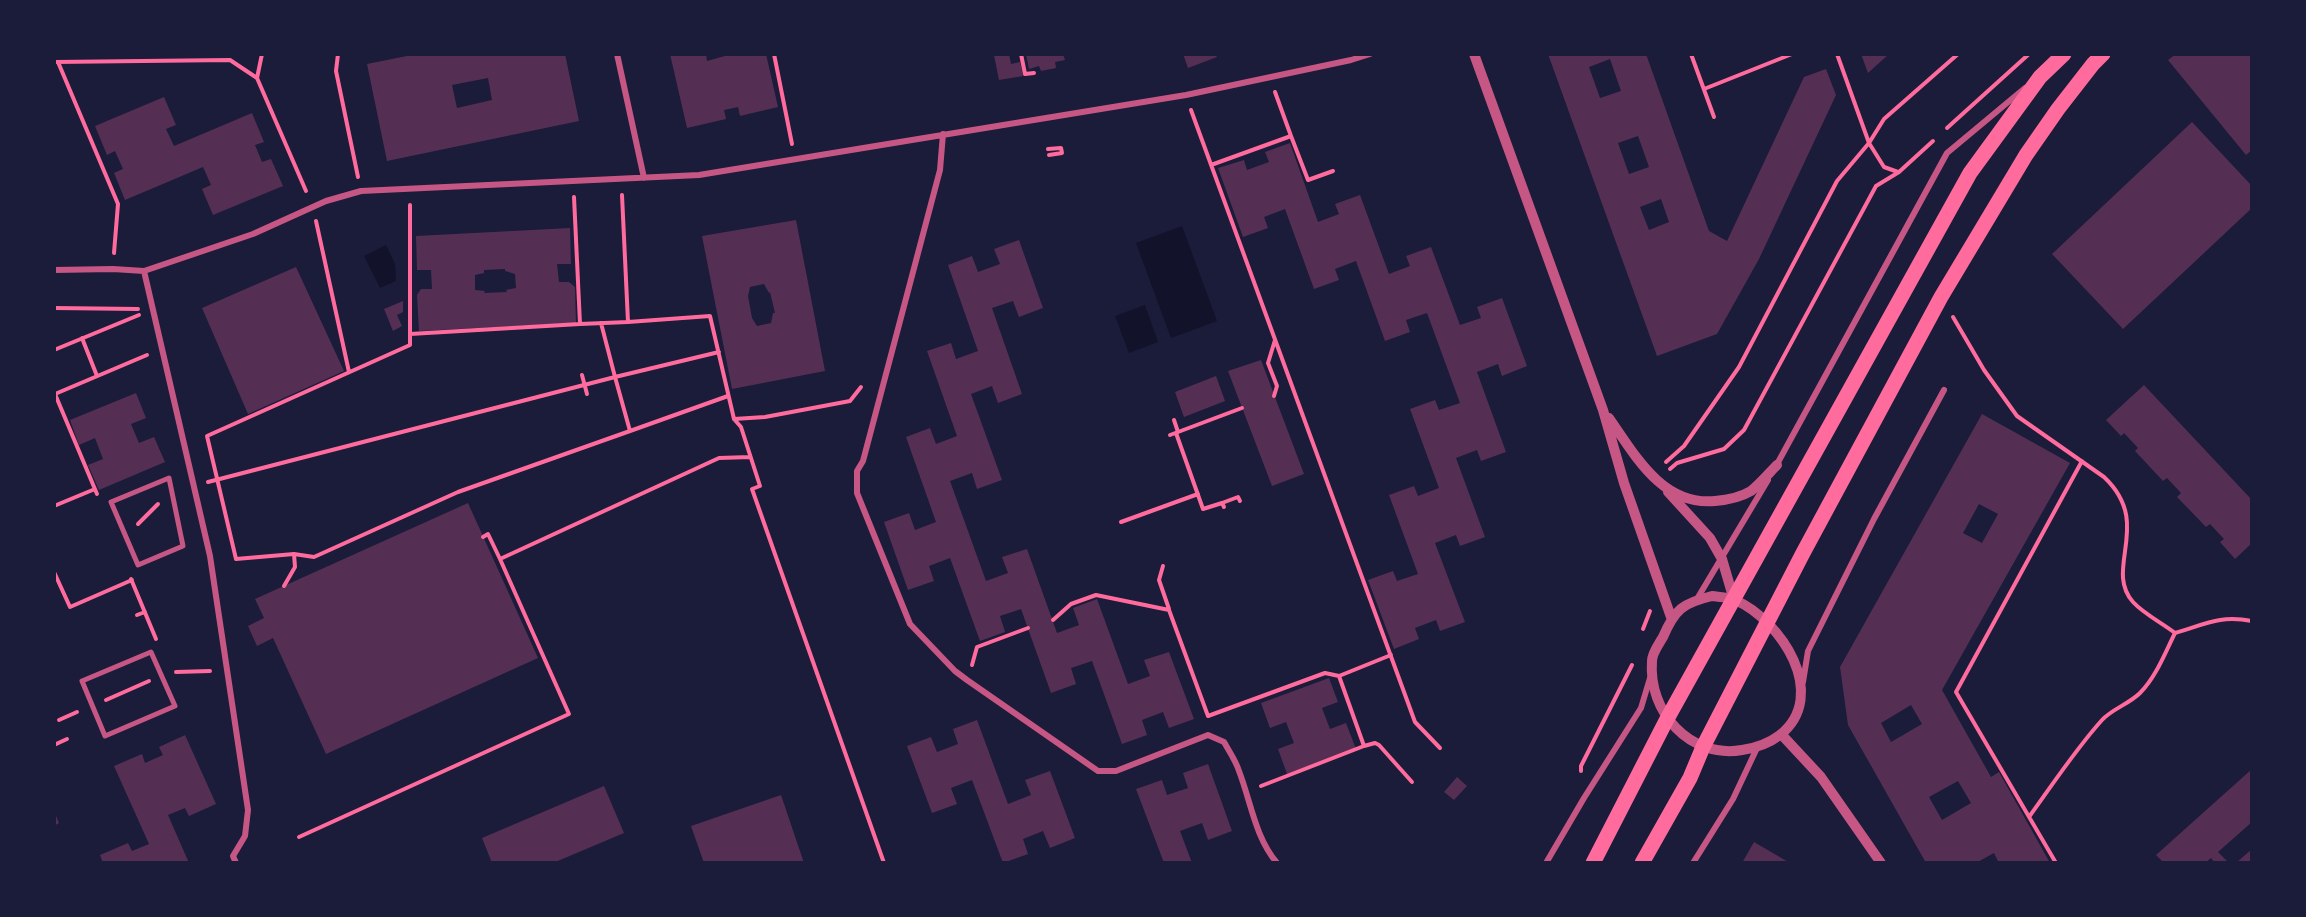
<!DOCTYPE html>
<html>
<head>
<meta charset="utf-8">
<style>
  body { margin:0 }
  #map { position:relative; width:2306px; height:917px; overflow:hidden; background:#1b1b3a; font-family:Commissioner,sans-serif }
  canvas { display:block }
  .frame { position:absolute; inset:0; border:56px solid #1b1b3a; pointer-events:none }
</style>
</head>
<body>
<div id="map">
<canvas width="2306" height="917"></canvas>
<div class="frame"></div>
</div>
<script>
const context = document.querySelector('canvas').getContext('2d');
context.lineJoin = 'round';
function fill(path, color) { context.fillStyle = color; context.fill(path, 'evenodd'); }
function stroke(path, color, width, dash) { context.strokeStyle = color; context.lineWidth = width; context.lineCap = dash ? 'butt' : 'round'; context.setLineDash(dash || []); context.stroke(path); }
fill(new Path2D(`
  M 1182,226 L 1217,321 L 1171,338 L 1136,243 Z
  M 386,245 L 395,264 L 396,281 L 380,288 L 364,256 Z
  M 1145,305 L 1158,342 L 1129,353 L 1115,316 Z`), '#12122b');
fill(new Path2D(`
  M 417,54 L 565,54 L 579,121 L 387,161 L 367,64 ZM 488,78 L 492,100 L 457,108 L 452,85 Z
  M 670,54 L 706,54 L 707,61 L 732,54 L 766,54 L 778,107 L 740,116 L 738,107 L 724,110 L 726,119 L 687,128 Z
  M 1009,54 L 1011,64 L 1020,62 L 1023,76 L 999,80 L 994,55 Z
  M 1026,54 L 1063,54 L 1065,60 L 1055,62 L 1056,68 L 1041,71 L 1039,66 L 1029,69 Z
  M 1183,54 L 1215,54 L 1217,57 L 1188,68 Z
  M 1548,54 L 1646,54 L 1709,231 L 1727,241 L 1804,77 L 1826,69 L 1836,95 L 1759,259 L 1717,334 L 1657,356 ZM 1610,59 L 1621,91 L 1600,98 L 1589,67 ZM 1638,136 L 1649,167 L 1629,174 L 1618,143 ZM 1661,199 L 1669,222 L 1649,230 L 1640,207 Z
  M 1861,54 L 1889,54 L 1868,73 Z
  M 2176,54 L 2252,54 L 2252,150 L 2246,155 L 2168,60 Z
  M 164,97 L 176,125 L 166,129 L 174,146 L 252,113 L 264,142 L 255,145 L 262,162 L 271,159 L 283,186 L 213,215 L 202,189 L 211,185 L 203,167 L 125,200 L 114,173 L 123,169 L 115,151 L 107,155 L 95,126 Z
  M 2192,122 L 2252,186 L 2252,208 L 2123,329 L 2052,254 Z
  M 1290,143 L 1318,222 L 1339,214 L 1335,204 L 1360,195 L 1389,274 L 1410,266 L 1406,256 L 1431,247 L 1460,325 L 1481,318 L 1477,307 L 1502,298 L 1527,366 L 1502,376 L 1498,364 L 1477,372 L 1506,452 L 1481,461 L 1477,450 L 1456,458 L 1485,537 L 1460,546 L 1456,535 L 1435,543 L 1465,622 L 1440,631 L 1436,620 L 1415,628 L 1419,639 L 1394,649 L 1368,580 L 1393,571 L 1397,581 L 1418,574 L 1389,495 L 1414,486 L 1418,496 L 1439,488 L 1410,409 L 1435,400 L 1439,410 L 1460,403 L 1427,313 L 1406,320 L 1410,332 L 1385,341 L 1356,261 L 1335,269 L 1339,280 L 1314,289 L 1285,209 L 1264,217 L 1268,228 L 1243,237 L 1218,168 L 1244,160 L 1247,170 L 1269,162 L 1265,152 Z
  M 796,220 L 825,371 L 732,389 L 702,236 ZM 764,284 L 769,293 L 770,292 L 775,313 L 773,313 L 771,323 L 757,326 L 752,318 L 748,296 L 750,287 Z
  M 570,228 L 571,264 L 557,264 L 559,282 L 569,282 L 575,287 L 576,323 L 419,331 L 417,295 L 421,289 L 432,289 L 431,270 L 417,270 L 416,236 ZM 505,269 L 505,271 L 515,274 L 516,288 L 506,290 L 507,292 L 484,293 L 485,291 L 475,290 L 475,275 L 484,273 L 484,270 Z
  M 1019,240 L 1043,308 L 1019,317 L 1013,301 L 992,308 L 1022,394 L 998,403 L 992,386 L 971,394 L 1002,480 L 977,489 L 972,473 L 950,481 L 986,581 L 1008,573 L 1002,557 L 1027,549 L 1057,633 L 1079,625 L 1073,608 L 1097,599 L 1128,684 L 1150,676 L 1144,660 L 1169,652 L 1194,719 L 1169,728 L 1163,712 L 1142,720 L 1147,735 L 1122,744 L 1092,661 L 1071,668 L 1076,684 L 1051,693 L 1021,609 L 1000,616 L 1005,632 L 980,641 L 950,558 L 929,566 L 934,581 L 908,590 L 884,522 L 909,513 L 915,530 L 936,522 L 906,437 L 930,428 L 936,444 L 957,436 L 927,351 L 951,343 L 956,359 L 978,351 L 948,265 L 972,256 L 978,272 L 1000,264 L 994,249 Z
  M 296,267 L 344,371 L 248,414 L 202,308 Z
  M 403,301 L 403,312 L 397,315 L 402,326 L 393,331 L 384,309 Z
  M 1261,360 L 1304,474 L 1272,486 L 1228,371 Z
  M 1216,376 L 1225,401 L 1184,417 L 1175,392 Z
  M 2144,385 L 2252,500 L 2252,543 L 2235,559 L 2220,542 L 2224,539 L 2210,524 L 2206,527 L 2177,497 L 2181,493 L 2167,478 L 2163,481 L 2135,451 L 2138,448 L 2124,433 L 2121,436 L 2106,420 Z
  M 136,393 L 146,418 L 131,424 L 139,443 L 154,437 L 165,462 L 99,490 L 88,465 L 103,459 L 95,438 L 79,445 L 70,420 Z
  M 1982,414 L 2070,463 L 1942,690 L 1991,777 L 1999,772 L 2050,863 L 1999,863 L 1994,853 L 1976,863 L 1926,863 L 1848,725 L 1840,667 ZM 1979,504 L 1998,514 L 1982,543 L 1963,533 ZM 1911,705 L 1922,724 L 1891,742 L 1881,723 ZM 1958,781 L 1971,803 L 1942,820 L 1929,797 Z
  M 468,503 L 538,658 L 326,754 L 273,638 L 257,646 L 248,626 L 264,618 L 255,599 Z
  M 1329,678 L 1338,702 L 1322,708 L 1330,729 L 1346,723 L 1356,749 L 1287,774 L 1278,749 L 1294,743 L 1286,722 L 1270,728 L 1261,703 Z
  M 977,720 L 1008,804 L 1031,795 L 1025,780 L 1050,771 L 1075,838 L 1050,848 L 1043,831 L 1023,839 L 1028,854 L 1003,863 L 972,780 L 951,788 L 957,804 L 932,813 L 907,746 L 931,737 L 937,752 L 958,744 L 953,729 Z
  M 185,735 L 216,804 L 189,816 L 185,808 L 168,815 L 189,863 L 103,863 L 100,855 L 128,843 L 132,851 L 149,844 L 114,766 L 142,754 L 145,763 L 163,755 L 159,747 Z
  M 1208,764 L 1232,831 L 1208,840 L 1202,823 L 1180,831 L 1192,863 L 1164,863 L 1136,789 L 1162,780 L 1167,795 L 1188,788 L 1183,773 Z
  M 2252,769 L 2252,822 L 2218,852 L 2229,863 L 2215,863 L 2211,858 L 2205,863 L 2164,863 L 2156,855 Z
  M 1457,777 L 1467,786 L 1454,800 L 1444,792 Z
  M 604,786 L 624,833 L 553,863 L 492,863 L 482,838 Z
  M 781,795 L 804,863 L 704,863 L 691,826 Z
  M 54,811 L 59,823 L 54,826 Z
  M 1754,842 L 1790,863 L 1742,863 Z
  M 2252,849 L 2252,863 L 2236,863 Z`), '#542f53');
stroke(new Path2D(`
  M 338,54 L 336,71 L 358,177
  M 774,54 L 792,144
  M 1021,54 L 1025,74 L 1034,73
  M 1691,54 L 1714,117
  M 1837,54 L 1869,143 L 1884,167 L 1898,172
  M 54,62 L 230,60 L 257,78 L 306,191
  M 58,62 L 118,204 L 114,253
  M 257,78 L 262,54
  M 1704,89 L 1792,54
  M 1275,92 L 1291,136
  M 1191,110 L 1415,722 L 1440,748
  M 1947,128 L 2029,54
  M 1048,149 L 1061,148 L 1062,153 L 1049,155
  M 1211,165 L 1291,136 L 1308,180 L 1333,171
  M 574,197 L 580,324 L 628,322 L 622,195
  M 316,221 L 349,372
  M 54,308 L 138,309
  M 1953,317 L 1984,370 L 2017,416 L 2104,477 C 2154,524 2103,568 2133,602 C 2144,614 2162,623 2175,633 C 2206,624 2219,615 2252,621
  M 628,322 L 710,316 L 734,419 L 741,427 L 760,486 L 752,489 L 884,863
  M 580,324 L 410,334 L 410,345 L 207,436 L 236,559 L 294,554 L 314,557 L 458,492 L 630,431 L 615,377 L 719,352
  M 410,334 L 410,205
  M 82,338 L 97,376
  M 54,350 L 139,315
  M 582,375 L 587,394
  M 55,394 L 97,494
  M 55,394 L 147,355
  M 1274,396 L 1277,386 L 1268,363 L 1275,340
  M 734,419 L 765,417 L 850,401 L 861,387
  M 1174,420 L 1178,432
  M 630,431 L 728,396
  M 1176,433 L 1203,509 L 1222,503 L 1224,507
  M 1170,435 L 1242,408
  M 1666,462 L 1684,446 L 1739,367 L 1837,181 L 1869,143 L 1884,119 L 1958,54
  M 1670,469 L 1677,463 L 1724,449 L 1744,430 L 1876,186 L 1899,172 L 1933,141
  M 208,482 L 615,377 L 601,323
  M 1222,503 L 1238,497 L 1240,501
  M 54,506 L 95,489
  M 1121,522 L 1198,494
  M 138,524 L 158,504
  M 483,537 L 488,534 L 500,559 L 719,458 L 750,457
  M 1163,566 L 1159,580 L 1169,609
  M 54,572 L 70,607 L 132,580
  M 131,579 L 156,639
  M 284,586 L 295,567 L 294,554
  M 137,615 L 145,612
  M 1053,620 L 1071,604 L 1096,595 L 1169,610 L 1208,716 L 1325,673 L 1339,676 L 1391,655
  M 1643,629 L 1650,611
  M 972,665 L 977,647 L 1028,628
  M 176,672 L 210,671
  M 1339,676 L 1364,746 L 1375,743 L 1379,745 L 1412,782
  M 106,700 L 149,681
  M 59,720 L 77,712
  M 54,745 L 67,739
  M 1581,771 L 1581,766 L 1632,665
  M 1261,786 L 1364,746
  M 2029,817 C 2053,784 2075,750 2102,720 C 2112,709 2129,704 2140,693 C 2156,677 2165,653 2175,633
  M 299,837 L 569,714 L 500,559
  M 2056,863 L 1956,692 L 2082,461`), '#ff6b9d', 4);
stroke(new Path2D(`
  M 169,478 L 183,546 L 138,565 L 111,502 Z
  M 151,652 L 175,706 L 105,736 L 82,681 Z`), '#c65784', 5);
stroke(new Path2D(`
  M 617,54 L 644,178
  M 943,134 L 940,170 L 863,461 L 857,471 L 857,493 L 910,624 L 955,671 L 967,680 L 1098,771 L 1116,771 L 1208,735 L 1224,742 C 1229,751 1236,761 1239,771 C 1251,802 1255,837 1277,863
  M 54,270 L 113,269 L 144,271 L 253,234 L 326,201 L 361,191 L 699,175 L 1186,95 L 1351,60 L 1370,54
  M 144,271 L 210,556 L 248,810 L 245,836 L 233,856 L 236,863
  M 1776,466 L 1947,153 L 2025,88
  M 1697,599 L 1768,480
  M 1803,682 L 1808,651 L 1874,519 L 1944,390
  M 1546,863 L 1584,798 L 1641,708 L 1650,678
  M 1693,863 L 1733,799 L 1757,748`), '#c65784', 6);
stroke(new Path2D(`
  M 1474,54 L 1603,410 L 1624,483 L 1671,617
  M 1609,418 C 1635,455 1662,506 1715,501 C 1727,500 1741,497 1751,491 C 1760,484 1769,473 1777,465
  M 1668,492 L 1710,538 L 1722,559 L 1734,600
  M 1712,596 C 1719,597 1728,597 1735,600 C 1781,620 1830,695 1780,735 C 1768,744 1756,748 1742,750 C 1690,759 1648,712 1652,661 C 1652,653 1659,644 1663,637 C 1675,609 1683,603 1712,596 Z
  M 1781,734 L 1821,777 L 1881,863`), '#c65784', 10);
stroke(new Path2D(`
  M 1593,863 L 1667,719 L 1970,173 L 2040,77 L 2064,54
  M 1642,863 L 1690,778 L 1703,747 L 1803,553 L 1941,297 L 2026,155 L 2058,109 L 2093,64 L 2103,54`), '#ff6b9d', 15);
</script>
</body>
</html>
